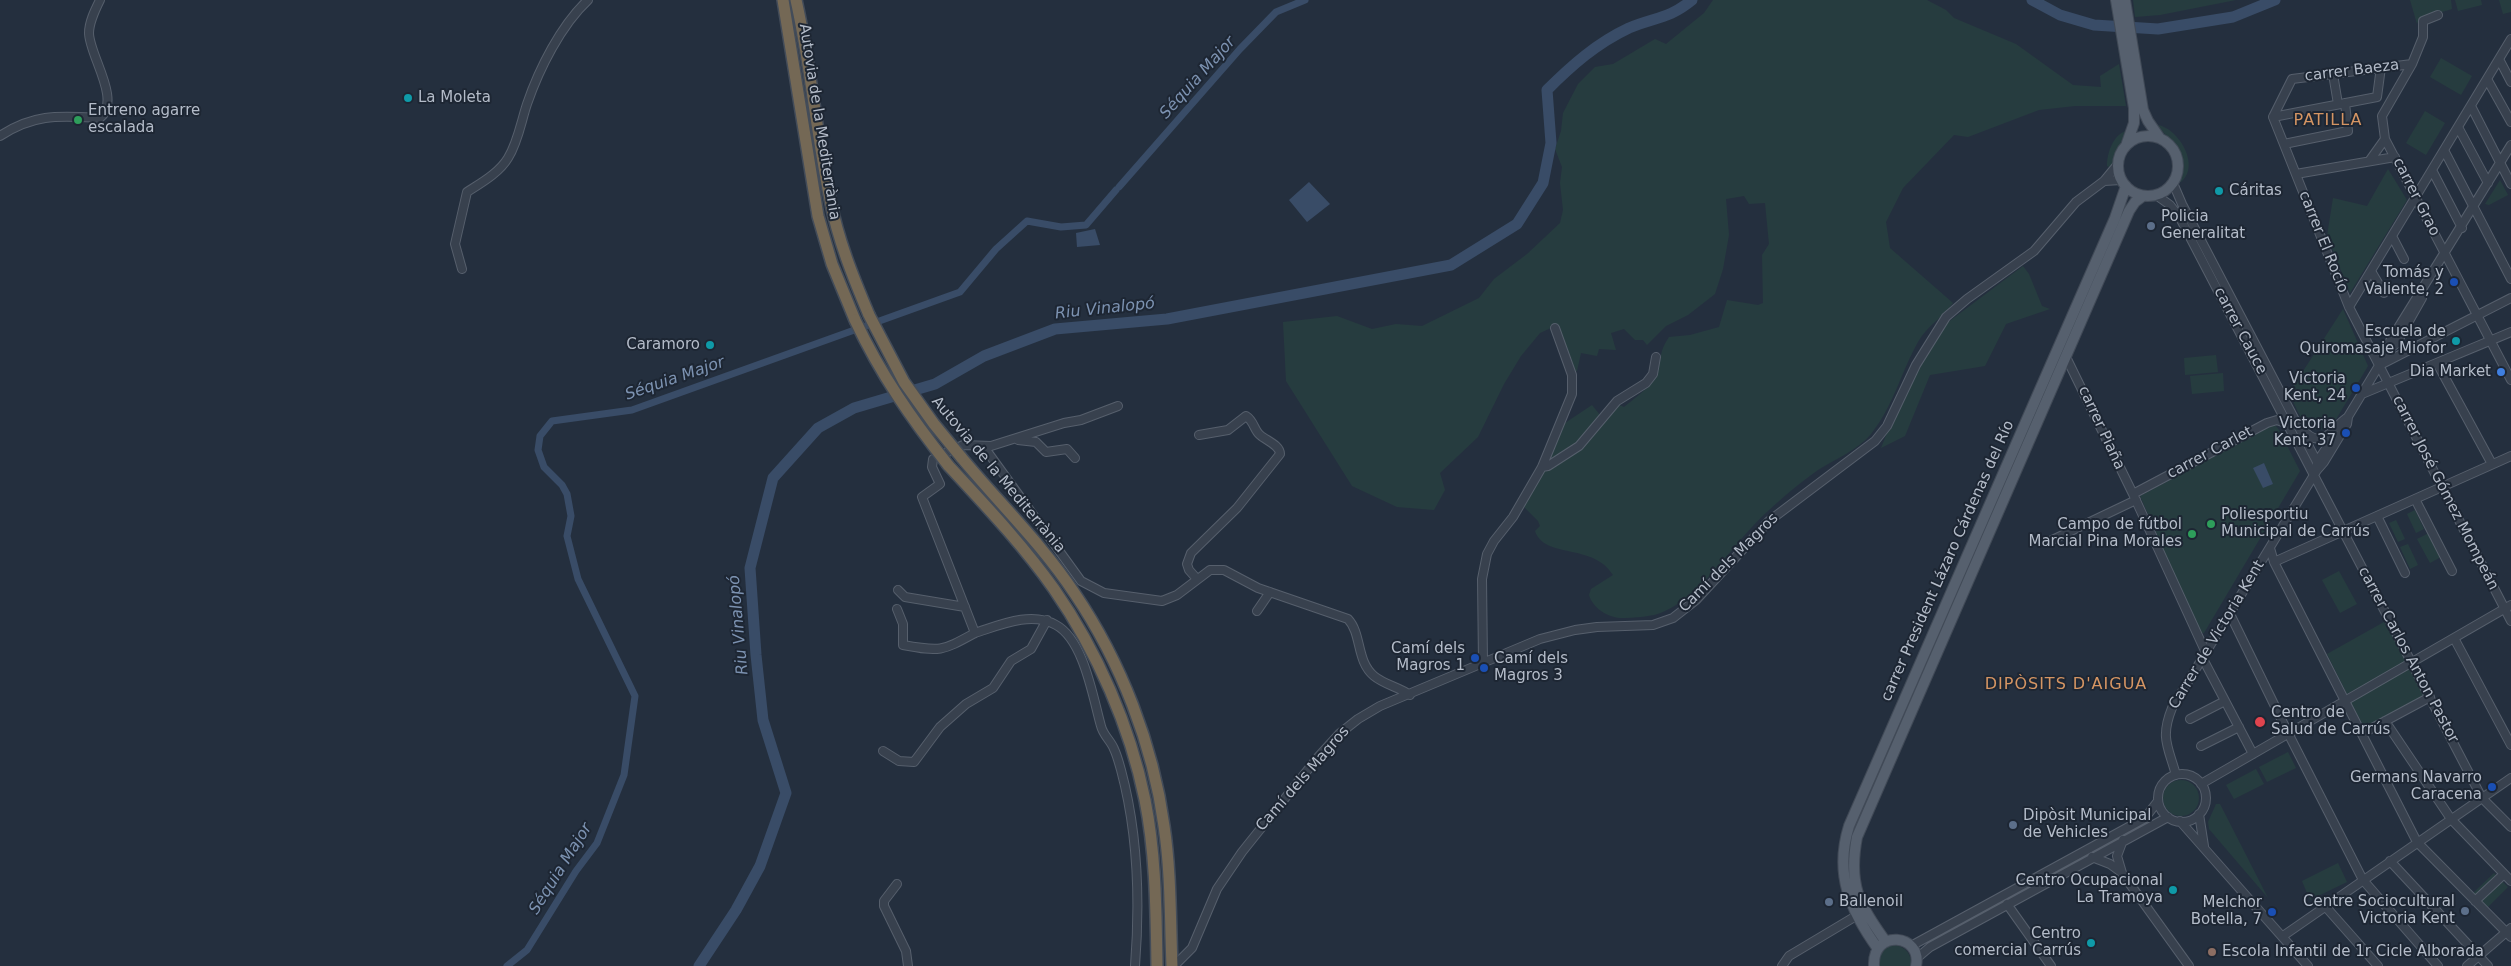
<!DOCTYPE html>
<html>
<head>
<meta charset="utf-8">
<style>
  body { margin:0 }
  canvas { display:block; background:#242f3e }
</style>
</head>
<body>
<canvas width="2511" height="966"></canvas>
<script>
const context = document.querySelector('canvas').getContext('2d');
context.lineJoin = 'round';
function fill(path, color) { context.fillStyle = color; context.fill(path, 'evenodd'); }
function stroke(path, color, width, dash) { context.strokeStyle = color; context.lineWidth = width; context.lineCap = dash ? 'butt' : 'round'; context.setLineDash(dash || []); context.stroke(path); }
function drawText(font, color, halo, rows, align = 'center') {
  context.font = font + ' "DejaVu Sans",sans-serif'; context.lineWidth = 4; context.setLineDash([]); context.textBaseline = 'middle'; context.strokeStyle = halo; context.fillStyle = color; for (const [text, x, y, turn = 0] of rows) {
    context.save(); context.translate(x, y); context.rotate((+turn || 0) * Math.PI / 180); context.textAlign = isNaN(turn) ? turn : align; if (halo) context.strokeText(text, 0, 0); context.fillText(text, 0, 0); context.restore();
  }
}
fill(new Path2D(`
  M 1713,0 L 1927,0 L 1946,10 L 1954,18 L 2016,44 L 2073,85 L 2101,87 L 2100,76 L 2119,64 L 2126,106 L 2075,106 L 2039,110 L 1968,137 L 1954,135 L 1903,188 L 1886,222 L 1890,248 L 1953,303 C 1942,318 1927,326 1918,342 C 1901,372 1893,407 1871,434 C 1858,450 1835,459 1818,470 C 1801,482 1783,497 1768,511 C 1735,540 1705,593 1665,611 C 1654,617 1633,618 1620,618 C 1607,617 1593,608 1589,595 L 1591,589 L 1613,575 C 1594,543 1544,559 1535,531 L 1540,526 L 1538,521 L 1524,507 L 1544,470 L 1562,425 L 1592,405 L 1600,415 L 1609,414 L 1617,404 L 1624,407 C 1635,398 1650,388 1656,375 C 1662,361 1658,353 1669,337 L 1690,335 L 1719,327 L 1727,300 L 1758,305 L 1763,303 L 1762,255 L 1769,244 L 1765,203 L 1749,204 L 1744,196 L 1726,199 L 1729,235 L 1723,269 L 1715,294 L 1688,315 L 1666,326 L 1647,345 L 1643,340 L 1635,340 L 1624,329 L 1611,333 L 1616,350 L 1599,349 L 1597,356 L 1581,353 L 1577,371 L 1568,373 L 1551,328 L 1540,333 L 1521,356 L 1504,384 L 1478,437 L 1440,473 L 1445,490 L 1434,510 L 1397,507 L 1352,486 L 1286,381 L 1283,322 L 1337,316 L 1372,329 L 1396,324 L 1422,326 L 1479,298 L 1494,279 L 1527,254 L 1560,223 L 1563,210 L 1560,183 L 1562,167 L 1555,149 L 1561,131 L 1563,113 L 1578,84 L 1595,67 L 1613,64 L 1655,39 L 1666,44 L 1704,13 Z
  M 2133,0 L 2236,0 L 2160,15 L 2135,17 Z
  M 2410,0 L 2451,0 L 2452,9 L 2419,19 L 2417,24 Z
  M 2455,0 L 2481,0 L 2482,5 L 2458,11 Z
  M 2499,0 L 2511,0 L 2511,12 L 2503,14 Z
  M 2441,58 L 2472,76 L 2461,95 L 2430,77 Z
  M 2425,111 L 2445,123 L 2426,155 L 2406,143 Z
  M 2158,125 C 2179,129 2201,166 2181,182 L 2179,182 C 2184,167 2184,152 2171,140 C 2166,135 2161,131 2158,125 Z
  M 2126,131 L 2112,165 L 2109,167 L 2107,166 C 2107,153 2113,135 2126,131 Z
  M 2388,169 L 2407,200 L 2350,293 L 2327,236 L 2333,198 L 2367,206 Z
  M 2500,180 L 2508,195 L 2489,205 L 2485,204 Z
  M 2023,266 L 2029,274 L 2042,306 L 2050,309 L 2006,324 L 1985,366 L 1930,375 L 1905,436 L 1881,448 L 1906,385 L 1947,323 Z
  M 2343,309 L 2368,366 L 2332,426 C 2305,440 2299,412 2289,393 Z
  M 2216,355 L 2218,372 L 2185,375 L 2184,358 Z
  M 2223,373 L 2224,391 L 2192,394 L 2190,376 Z
  M 2271,426 L 2276,426 L 2279,430 L 2300,471 L 2204,633 L 2200,633 L 2140,496 Z
  M 2415,510 L 2424,529 L 2416,533 L 2407,514 Z
  M 2396,520 L 2405,539 L 2398,542 L 2389,523 Z
  M 2429,533 L 2441,557 L 2430,563 L 2417,539 Z
  M 2408,544 L 2418,565 L 2410,569 L 2400,547 Z
  M 2339,571 L 2357,604 L 2340,613 L 2322,580 Z
  M 2384,622 L 2407,662 L 2347,694 L 2327,654 Z
  M 2411,667 L 2426,696 L 2365,729 L 2350,701 Z
  M 2288,752 L 2296,768 L 2267,782 L 2259,767 Z
  M 2256,769 L 2264,784 L 2234,799 L 2226,785 Z
  M2163 798a18 18 0 1 1 36 0a18 18 0 1 1-36 0Z
  M 2216,804 L 2220,804 L 2268,898 L 2209,829 L 2208,822 Z
  M 2338,863 L 2347,882 L 2310,900 L 2302,881 Z
  M 2494,873 L 2508,887 L 2487,908 L 2473,893 Z
  M 1891,945 C 1904,945 1912,953 1911,966 L 1878,966 L 1882,951 Z`), '#263c3f');
fill(new Path2D(`
  M 1309,182 L 1330,204 L 1307,222 L 1289,200 Z
  M 1095,229 L 1100,245 L 1077,247 L 1076,233 Z
  M 2264,463 L 2273,484 L 2263,488 L 2253,468 Z`), '#394c67');
stroke(new Path2D(`
  M 1119,187 L 1240,49 L 1276,12 L 1305,0
  M 507,966 L 527,950 L 576,871 L 597,843 L 624,775 L 635,696 L 578,579 L 567,536 L 571,516 L 567,494 L 562,485 L 544,467 L 538,450 L 540,436 L 552,421 L 632,410 L 960,292 L 996,249 L 1027,221 L 1061,227 L 1086,225 L 1116,190`), '#394c67', 7);
stroke(new Path2D(`
  M 2032,0 L 2060,15 L 2094,25 L 2158,29 L 2233,17 L 2275,0
  M 699,966 L 736,910 L 760,866 L 786,793 L 763,720 L 756,655 L 750,568 L 773,478 L 818,428 L 854,408 L 935,384 L 984,356 L 1055,329 L 1167,319 L 1451,265 L 1517,224 L 1543,183 L 1551,143 L 1547,90 C 1572,65 1597,43 1629,28 C 1655,17 1669,19 1692,0`), '#394c67', 11);
const minor = new Path2D(`
  M 2499,59 L 2511,82
  M 2333,74 L 2338,104
  M 2487,79 L 2511,122
  M 2471,106 L 2511,184
  M 2273,117 L 2349,307 L 2511,621
  M 2273,117 L 2292,79 L 2412,64 L 2423,37 L 2423,21 L 2438,15
  M 2273,117 L 2377,97 L 2381,67
  M 2458,127 L 2488,183
  M 0,136 C 35,113 60,116 100,118 C 122,100 89,55 89,33 C 89,22 95,10 100,0
  M 2385,139 L 2511,380
  M 2284,144 L 2348,131 L 2345,103
  M 2444,150 L 2511,279
  M 2370,160 L 2385,139 L 2382,116 L 2412,64
  M 2432,170 L 2462,228
  M 2296,174 L 2395,157
  M 2104,181 L 2121,180
  M 2173,183 L 2182,204 L 2317,462
  M 2156,195 L 2170,205 L 2180,218 L 2482,798 L 2511,827
  M 2392,236 L 2404,259
  M 462,269 L 455,244 L 467,192 C 481,183 499,173 508,158 C 518,142 521,122 527,104 C 539,69 561,25 588,0
  M 2371,271 L 2384,293
  M 2349,307 L 2511,39
  M 2389,349 L 2396,344 L 2422,298
  M 2066,357 L 2133,494 L 2206,653
  M 2437,363 L 2492,464
  M 2380,365 L 2511,298
  M 2362,394 L 2511,332
  M 1118,406 L 1081,420 L 1064,423 L 991,446 L 963,445 L 933,459 L 932,467 L 940,484 L 922,497 L 975,633 C 1000,625 1031,611 1056,625 C 1084,640 1093,698 1101,726 C 1103,735 1111,741 1114,749 C 1117,755 1119,763 1121,770 C 1138,833 1140,902 1135,966
  M 2346,420 L 2389,349 L 2390,341 L 2511,145
  M 2302,429 C 2323,453 2333,426 2348,417
  M 1018,440 L 1036,442 L 1046,452 L 1067,449 L 1075,458
  M 984,447 L 1081,581 L 1104,593 L 1162,601 L 1177,595 L 1210,570 L 1224,570 L 1258,588 L 1348,619 C 1362,634 1356,661 1374,676 C 1385,685 1399,687 1410,695
  M 1542,467 L 1548,466 L 1579,446 L 1617,401 L 1646,383 L 1653,374 L 1656,357
  M 2317,470 L 2317,462 L 2335,435
  M 2133,494 L 2267,423 L 2277,420 L 2288,424
  M 2415,499 L 2452,571
  M 2377,516 L 2405,573
  M 2050,541 L 2136,500
  M 2270,548 L 2274,562 L 2417,842 L 2511,937
  M 2274,562 L 2511,456
  M 1197,579 L 1189,570 L 1187,564 L 1191,553 L 1237,508 L 1280,454 C 1280,445 1267,441 1260,435 C 1254,430 1254,421 1246,416 L 1228,430 L 1199,435
  M 898,590 L 905,597 L 965,607
  M 897,609 L 903,624 L 903,645 C 941,652 942,651 975,633
  M 1257,611 L 1270,592
  M 2230,614 L 2288,733 L 2363,880 L 2438,966
  M 2454,638 L 2511,745
  M 2203,659 L 2253,754
  M 1483,662 L 1482,579 L 1487,554 L 1494,541 L 1513,517 L 1542,467 L 1572,394 L 1572,375 L 1555,328
  M 2190,719 L 2225,701
  M 2385,721 L 2451,819 L 2511,881
  M 2363,733 L 2430,697
  M 2201,746 L 2239,727
  M 883,751 L 899,761 L 914,762 L 940,727 L 966,704 L 993,688 L 1011,661 L 1031,649 L 1047,620
  M2158 798a24 24 0 1 1 48 0a24 24 0 1 1-48 0Z
  M 2176,775 C 2168,746 2160,738 2172,708 L 2317,470 L 2324,462 L 2347,424 L 2348,417
  M 2201,784 L 2511,605
  M 2199,814 L 2204,846
  M 2180,821 L 2308,966
  M 2123,840 L 2117,856 L 2122,873 L 2189,966
  M 2092,857 L 2110,864 L 2121,872
  M 2390,861 L 2488,966
  M 897,884 L 884,901 L 884,906 L 906,951 L 908,966
  M 2475,901 L 2504,874
  M 2007,904 L 2051,966
  M 2325,906 L 2378,966
  M 2283,936 L 2511,778
  M 1911,946 L 2145,818 L 2158,801
  M 1917,958 L 1930,947 L 2168,817
  M 1174,966 L 1192,948 L 1217,889 L 1242,852 L 1318,757 L 1339,734 L 1358,719 L 1380,706 L 1540,639 L 1575,630 L 1597,627 L 1653,625 L 1673,618 L 1696,600 L 1769,521 L 1875,441 L 1887,426 L 1916,365 L 1946,317 L 1967,299 L 2034,251 L 2076,202 L 2104,181 L 2118,164
  M 1782,966 L 1789,956 L 1856,916
  M 2467,966 L 2511,928`);
const major = new Path2D(`
  M 2116,0 L 2134,108 L 2134,123 L 2127,143
  M 2125,0 L 2143,110 L 2148,121 L 2159,137
  M2118 166a30 30 0 1 1 60 0a30 30 0 1 1-60 0Z
  M 1886,942 C 1859,904 1848,885 1857,837 L 2129,211 L 2135,202 L 2143,196
  M 1878,949 C 1850,910 1834,874 1849,826 L 2115,218 L 2126,186
  M 1874,966 C 1872,928 1923,934 1916,966`);
const highway = new Path2D(`
  M 783,0 L 818,216 L 832,264 L 855,320
  M 796,0 C 811,66 816,133 830,199 C 838,240 853,277 869,315
  M 961,457 C 999,503 1042,544 1075,594 C 1121,662 1153,745 1164,826 C 1171,872 1170,919 1172,966
  M 948,465 C 985,505 1023,545 1054,589 C 1097,651 1130,726 1145,800 C 1156,855 1156,911 1157,966`);
stroke(minor, '#565f6c', 10);
stroke(major, '#414a57', 12);
stroke(highway, '#434c59', 14);
stroke(minor, '#38414e', 8);
stroke(major, '#56606e', 10);
stroke(highway, '#746855', 11);
const highwayBridge = new Path2D(`
  M 869,315 L 904,382 L 934,424 L 961,457
  M 855,320 C 881,375 911,418 948,465`);
stroke(highwayBridge, '#434c59', 14, []);
stroke(highwayBridge, '#746855', 11);
for (const [x, y, r, color] of [
  [408,98,5,"#0f9aa8"],
  [78,120,5,"#2e9e5b"],
  [2219,191,5,"#0f9aa8"],
  [2151,226,5,"#5c6f8a"],
  [2454,282,5,"#1a4fb4"],
  [2456,341,5,"#0f9aa8"],
  [710,345,5,"#0f9aa8"],
  [2501,372,5,"#3f7fe0"],
  [2356,388,5,"#1a4fb4"],
  [2346,433,5,"#1a4fb4"],
  [2211,524,5,"#2e9e5b"],
  [2192,534,5,"#2e9e5b"],
  [1475,658,5,"#1a4fb4"],
  [1484,668,5,"#1a4fb4"],
  [2260,722,6,"#e0444e"],
  [2492,787,5,"#1a4fb4"],
  [2013,825,5,"#5c6f8a"],
  [2173,890,5,"#0f9aa8"],
  [1829,902,5,"#5c6f8a"],
  [2465,911,5,"#5c6f8a"],
  [2272,912,5,"#1a4fb4"],
  [2091,943,5,"#0f9aa8"],
  [2212,952,5,"#8d6e63"]
]) { const dot = new Path2D(); dot.arc(x, y, r, 0, 2 * Math.PI); context.fillStyle = color; context.fill(dot); stroke(dot, '#1d2633', 2); }
drawText('15px', '#b4bcc9', '#1d2633', [
  ["carrer Baeza",2352,71,-7],
  ["Autovia de la Mediterrània",819,122,81],
  ["carrer Grao",2416,197,63],
  ["carrer El Rocío",2323,242,68],
  ["carrer Cauce",2240,331,62],
  ["carrer Piaña",2101,428,65],
  ["carrer Carlet",2210,453,-28],
  ["Autovia de la Mediterrània",998,475,50],
  ["carrer José Gómez Mompeán",2445,493,63],
  ["carrer President Lázaro Cárdenas del Río",1948,561,-66],
  ["Camí dels Magros",1729,563,-45],
  ["Carrer de Victoria Kent",2217,635,-59],
  ["carrer Carlos Anton Pastor",2408,655,62],
  ["Camí dels Magros",1303,779,-49]
]);
drawText('15px', '#b4bcc9', '#1d2633', [
  ["La Moleta",418,98,"left"],
  ["Entreno agarre",88,111,"left"],
  ["escalada",88,128,"left"],
  ["Cáritas",2229,191,"left"],
  ["Policia",2161,217,"left"],
  ["Generalitat",2161,234,"left"],
  ["Tomás y",2444,273],
  ["Valiente, 2",2444,290],
  ["Escuela de",2446,332],
  ["Quiromasaje Miofor",2446,349],
  ["Caramoro",700,345],
  ["Dia Market",2491,372],
  ["Victoria",2346,379],
  ["Kent, 24",2346,396],
  ["Victoria",2336,424],
  ["Kent, 37",2336,441],
  ["Poliesportiu",2221,515,"left"],
  ["Municipal de Carrús",2221,532,"left"],
  ["Campo de fútbol",2182,525],
  ["Marcial Pina Morales",2182,542],
  ["Camí dels",1465,649],
  ["Magros 1",1465,666],
  ["Camí dels",1494,659,"left"],
  ["Magros 3",1494,676,"left"],
  ["Centro de",2271,713,"left"],
  ["Salud de Carrús",2271,730,"left"],
  ["Germans Navarro",2482,778],
  ["Caracena",2482,795],
  ["Dipòsit Municipal",2023,816,"left"],
  ["de Vehicles",2023,833,"left"],
  ["Centro Ocupacional",2163,881],
  ["La Tramoya",2163,898],
  ["Ballenoil",1839,902,"left"],
  ["Centre Sociocultural",2455,902],
  ["Victoria Kent",2455,919],
  ["Melchor",2262,903],
  ["Botella, 7",2262,920],
  ["Centro",2081,934],
  ["comercial Carrús",2081,951],
  ["Escola Infantil de 1r Cicle Alborada",2222,952,"left"]
], 'right');
drawText('italic 16px', '#7c92b1', '#1d2633', [
  ["Séquia Major",1198,78,-48],
  ["Riu Vinalopó",1105,309,-6],
  ["Séquia Major",675,379,-19],
  ["Riu Vinalopó",739,625,-95],
  ["Séquia Major",561,869,-58]
]);
context.letterSpacing = '1px';
drawText('16px', '#d59563', '#1d2633', [
  ["PATILLA",2328,121],
  ["DIPÒSITS D'AIGUA",2066,685]
]);
context.letterSpacing = '0px';
</script>
</body>
</html>
